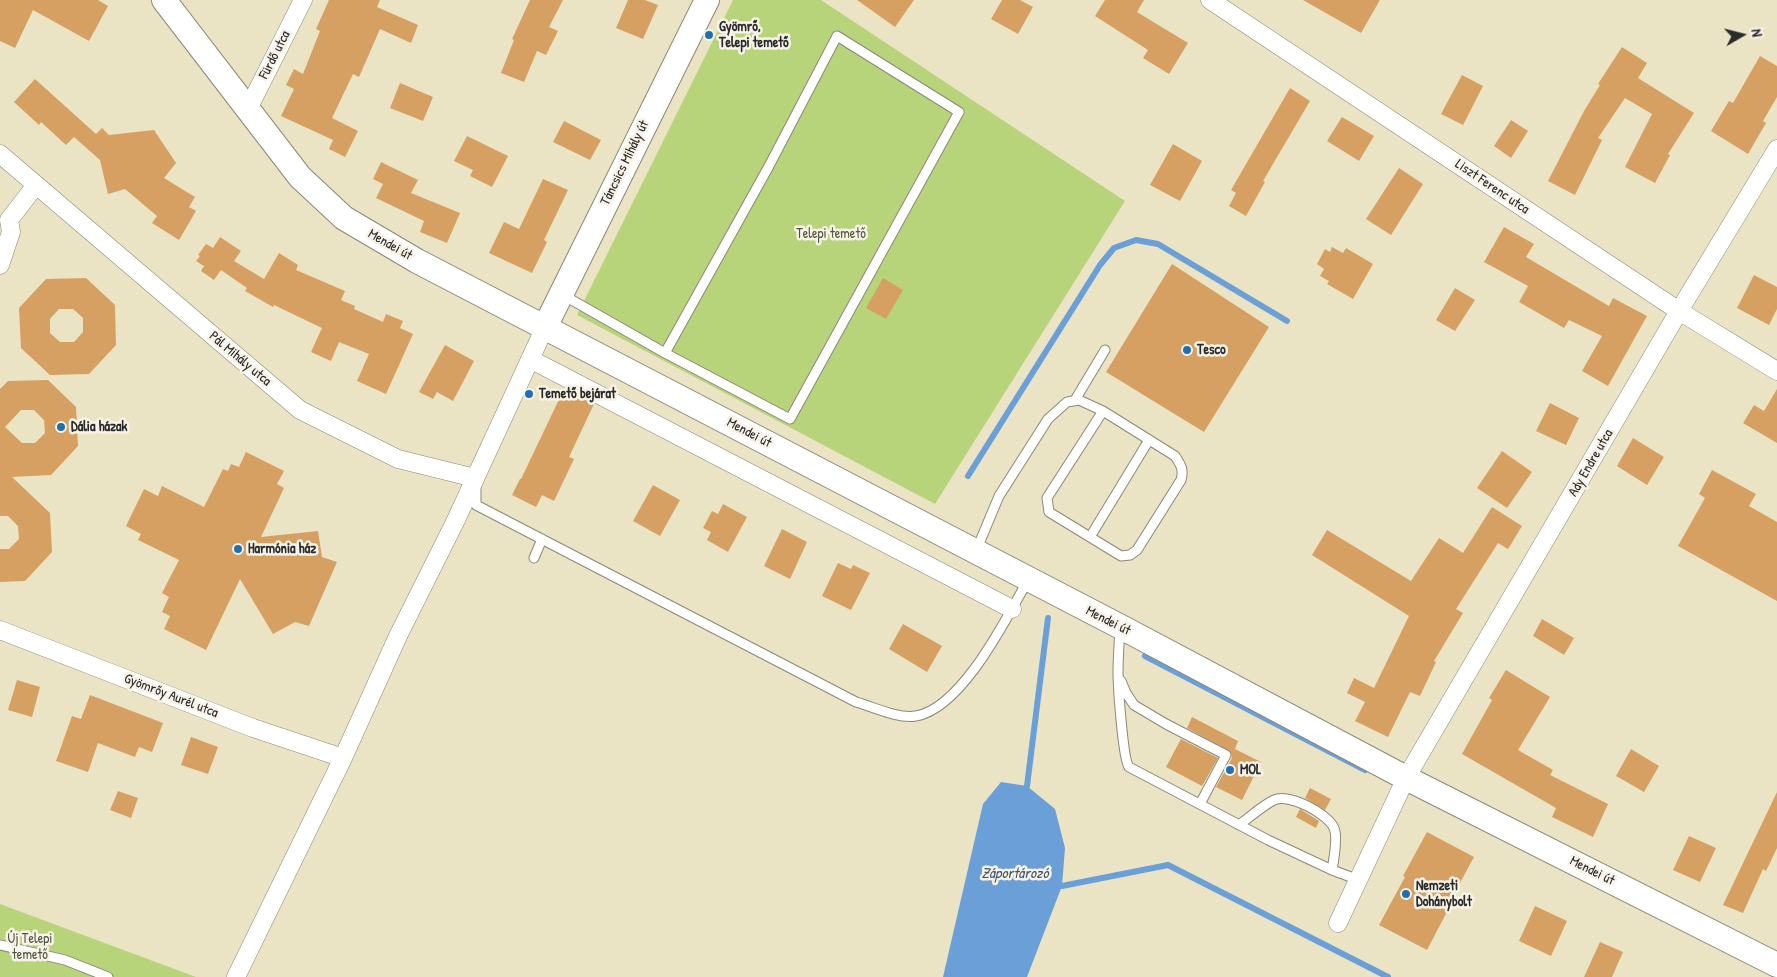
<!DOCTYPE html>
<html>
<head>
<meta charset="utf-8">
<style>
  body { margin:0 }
  #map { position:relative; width:1777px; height:977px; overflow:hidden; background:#eae4c5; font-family:"Patrick Hand",sans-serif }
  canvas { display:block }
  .north { position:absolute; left:1717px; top:10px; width:50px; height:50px; -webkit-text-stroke:4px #f7f3e8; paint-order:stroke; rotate:82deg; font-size:14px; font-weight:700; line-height:20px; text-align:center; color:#2b2b2b }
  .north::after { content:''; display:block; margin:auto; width:18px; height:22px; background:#2b2b2b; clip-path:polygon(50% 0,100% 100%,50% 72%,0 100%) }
</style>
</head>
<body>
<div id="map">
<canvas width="1777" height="977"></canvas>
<div class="north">N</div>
</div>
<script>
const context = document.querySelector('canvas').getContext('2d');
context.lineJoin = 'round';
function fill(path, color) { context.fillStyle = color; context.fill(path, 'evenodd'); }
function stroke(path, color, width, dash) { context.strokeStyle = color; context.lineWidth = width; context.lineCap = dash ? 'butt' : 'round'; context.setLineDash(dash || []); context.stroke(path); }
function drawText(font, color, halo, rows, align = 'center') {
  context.font = font + ' "Patrick Hand",sans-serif'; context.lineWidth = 5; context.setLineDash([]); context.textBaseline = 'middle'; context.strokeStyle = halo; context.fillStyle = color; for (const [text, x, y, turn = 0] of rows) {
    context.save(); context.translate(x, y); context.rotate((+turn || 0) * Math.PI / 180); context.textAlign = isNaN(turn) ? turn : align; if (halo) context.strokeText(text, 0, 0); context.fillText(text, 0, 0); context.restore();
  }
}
fill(new Path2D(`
  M 733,0 L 821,0 L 1125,201 L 935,504 L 577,315 Z
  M 0,904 L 196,977 L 0,977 Z`), '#b8d47a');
fill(new Path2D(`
  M 1001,782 L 1027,786 L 1055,809 L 1065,848 L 1062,886 L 1027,977 L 943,977 L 983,804 Z`), '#6b9fd7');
stroke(new Path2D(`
  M 968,476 L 1100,265 L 1114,248 L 1136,240 L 1158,244 L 1287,321
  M 1145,656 L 1365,770
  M 1027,786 L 1048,618
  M 1062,886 L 1168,865 L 1388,977`), '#6b9fd7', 6);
fill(new Path2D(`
  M 0,0 L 98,0 L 108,6 L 89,41 L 33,10 L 15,48 L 0,41 Z
  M 329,0 L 380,0 L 377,7 L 418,25 L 411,43 L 380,29 L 359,77 L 353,74 L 332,118 L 358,131 L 345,157 L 329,149 L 333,140 L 281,116 L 294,89 L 286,85 L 294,69 L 303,74 L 320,31 L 316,29 Z
  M 530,0 L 563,0 L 549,27 L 558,31 L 546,55 L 537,51 L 524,82 L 501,73 L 514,40 L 512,39 Z
  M 628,0 L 645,0 L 658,5 L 643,39 L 616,28 Z
  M 857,0 L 914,0 L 895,27 Z
  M 1002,0 L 1020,0 L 1033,7 L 1018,34 L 991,19 Z
  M 1105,0 L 1144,0 L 1137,12 L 1188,43 L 1169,74 L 1143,58 L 1148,50 L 1095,16 Z
  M 1303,0 L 1380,0 L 1361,33 Z
  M 1622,47 L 1647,63 L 1638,78 L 1694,113 L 1668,154 L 1670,155 L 1655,183 L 1625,167 L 1652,114 L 1625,98 L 1598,138 L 1602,140 L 1575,195 L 1548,181 L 1584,111 L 1600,85 L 1598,84 Z
  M 1760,56 L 1777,66 L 1777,97 L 1763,121 L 1766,123 L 1748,154 L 1711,131 L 1729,101 L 1733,103 Z
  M 1462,75 L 1483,86 L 1463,125 L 1441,114 Z
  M 35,79 L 96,134 L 102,128 L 109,135 L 154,130 L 176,163 L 164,178 L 195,197 L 189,207 L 196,211 L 179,240 L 152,223 L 157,216 L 125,189 L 108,194 L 100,160 L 74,137 L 66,145 L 41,122 L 39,125 L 14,102 Z
  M 400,83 L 433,97 L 423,121 L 390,108 Z
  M 1290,88 L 1310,101 L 1263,181 L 1265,182 L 1246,216 L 1229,206 L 1236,193 L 1231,190 Z
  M 1342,117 L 1374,136 L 1359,161 L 1327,141 Z
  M 1511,120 L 1528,131 L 1511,158 L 1494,146 Z
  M 564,121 L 601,140 L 590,160 L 553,142 Z
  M 467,136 L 508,156 L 492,187 L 470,176 L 473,170 L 454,161 Z
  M 1173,144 L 1202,161 L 1180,201 L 1150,185 Z
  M 381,162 L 418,180 L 411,193 L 460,213 L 447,243 L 420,232 L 424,221 L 376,198 L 383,184 L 373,179 Z
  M 1399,168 L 1423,184 L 1391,235 L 1366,219 Z
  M 543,179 L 568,190 L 544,240 L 547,242 L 532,273 L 489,253 L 504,222 L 519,229 Z
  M 1504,227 L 1534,244 L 1526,257 L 1609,306 L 1613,298 L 1647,316 L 1608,386 L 1582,371 L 1602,336 L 1569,320 L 1564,328 L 1519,302 L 1528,286 L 1484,262 Z
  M 220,237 L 241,251 L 234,261 L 264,279 L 279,253 L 298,265 L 296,270 L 345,291 L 341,300 L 355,306 L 354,309 L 383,322 L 386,314 L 403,321 L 400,328 L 413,334 L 386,394 L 357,381 L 369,354 L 339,342 L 331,361 L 311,352 L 322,328 L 274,305 L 273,307 L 245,291 L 247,288 L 221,270 L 214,280 L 201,271 L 204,266 L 196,261 L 200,256 L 198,255 L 206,244 L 213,248 Z
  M 1332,247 L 1343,253 L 1346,248 L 1373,264 L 1353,299 L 1327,284 L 1329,281 L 1320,276 L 1324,269 L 1317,264 L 1325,249 L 1330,252 Z
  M 1172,264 L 1269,327 L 1204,432 L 1106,372 Z
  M 1754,275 L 1777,287 L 1777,309 L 1769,325 L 1737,308 Z
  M 86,278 L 115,305 L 116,345 L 89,374 L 50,375 L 21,348 L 19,308 L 46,279 ZM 59,309 L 73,309 L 83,318 L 83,332 L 74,342 L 60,342 L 50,333 L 50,319 Z
  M 883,278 L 903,290 L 886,319 L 866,308 Z
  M 1455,288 L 1475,300 L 1455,331 L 1436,320 Z
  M 445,345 L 474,361 L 453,401 L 437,392 L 433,399 L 419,392 Z
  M 48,380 L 76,407 L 78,446 L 51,475 L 12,477 L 50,513 L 52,552 L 25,581 L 0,582 L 0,549 L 9,549 L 19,539 L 18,526 L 8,516 L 0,516 L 0,389 L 8,381 ZM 21,410 L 34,410 L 44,420 L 45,433 L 35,443 L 22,443 L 5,427 Z
  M 564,389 L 594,404 L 569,457 L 574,459 L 554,501 L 542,495 L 536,507 L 512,495 L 520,479 L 521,479 Z
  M 1777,389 L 1777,443 L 1743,423 L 1754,405 L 1764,411 Z
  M 1550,403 L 1579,418 L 1566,445 L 1536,431 Z
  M 1633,438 L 1664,457 L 1647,485 L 1617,466 Z
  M 1502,451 L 1532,472 L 1507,508 L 1477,488 Z
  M 246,452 L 284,471 L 277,484 L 284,488 L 261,537 L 318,531 L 322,557 L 337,562 L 309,626 L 295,622 L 273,634 L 240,579 L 206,650 L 164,629 L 170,616 L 162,612 L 169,597 L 162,593 L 179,560 L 138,540 L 141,534 L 126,526 L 144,489 L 158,496 L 162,486 L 204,507 L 223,469 L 228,471 L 231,464 L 239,467 Z
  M 1712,470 L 1756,494 L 1749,506 L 1777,522 L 1777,601 L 1678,546 L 1705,498 L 1699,494 Z
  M 653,485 L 680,500 L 660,536 L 633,521 Z
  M 723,504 L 747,517 L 728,552 L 707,540 L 711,532 L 703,528 L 712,511 L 718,514 Z
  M 1492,507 L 1522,526 L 1508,549 L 1498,543 L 1456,609 L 1463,613 L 1434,661 L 1436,662 L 1420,696 L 1410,692 L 1388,737 L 1355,721 L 1365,702 L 1347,693 L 1354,678 L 1374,688 L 1409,616 L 1312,555 L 1327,530 L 1411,581 L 1439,538 L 1463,553 Z
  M 782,529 L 807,542 L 790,579 L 764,566 Z
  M 838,563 L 851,569 L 853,565 L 870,573 L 851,610 L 822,596 Z
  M 1542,619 L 1574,638 L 1564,655 L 1533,636 Z
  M 903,624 L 942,646 L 927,672 L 889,649 Z
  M 1506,670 L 1550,697 L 1518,750 L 1553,770 L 1550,775 L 1608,804 L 1593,837 L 1552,817 L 1556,808 L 1462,754 L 1492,700 L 1489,698 Z
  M 17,680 L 40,687 L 32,717 L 8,710 Z
  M 90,695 L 163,723 L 152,752 L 139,747 L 135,757 L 98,743 L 88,772 L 56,761 L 72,716 L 81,719 Z
  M 1192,717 L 1238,741 L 1235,749 L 1261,762 L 1242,800 L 1216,787 L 1232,758 L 1231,752 L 1187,728 Z
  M 191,737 L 218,747 L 208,774 L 181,765 Z
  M 1181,739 L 1218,758 L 1202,786 L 1166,767 Z
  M 1631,749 L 1659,766 L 1644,792 L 1616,776 Z
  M 1310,788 L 1331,799 L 1325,810 L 1305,798 Z
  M 118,791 L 138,798 L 131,818 L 110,810 Z
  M 1777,792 L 1777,848 L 1766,871 L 1763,869 L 1743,913 L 1723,905 Z
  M 1300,809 L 1319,821 L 1316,828 L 1296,817 Z
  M 1427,832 L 1474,857 L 1448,905 L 1450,906 L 1427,950 L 1379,925 L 1405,877 L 1403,876 Z
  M 1689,836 L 1716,848 L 1700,882 L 1673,870 Z
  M 1535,906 L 1567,921 L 1551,956 L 1519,941 Z
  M 1600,942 L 1623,952 L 1612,977 L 1584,977 Z`), '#d6a062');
const lane = new Path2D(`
  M 563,295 L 665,353 L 790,419 L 959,112 L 837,36 L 769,166 L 665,353
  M 1075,400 L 1105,350
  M 476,486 L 476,505 L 856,702 C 874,707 897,719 916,716 C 962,708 1006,619 1028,580
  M 1090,537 L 1149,440
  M 976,551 L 999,496 L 1048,419 L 1067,402 L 1079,400 L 1103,411 L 1175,456 C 1181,465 1184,470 1181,480 L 1137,550 L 1130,555 L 1121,556 L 1049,512 L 1047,498 L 1103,411
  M 534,558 L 542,539
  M 1120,630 C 1119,644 1118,658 1118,672 C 1118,686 1123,760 1129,767 L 1268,840 L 1332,870 L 1359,880
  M 1121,681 L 1126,693 L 1134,705 L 1166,724 L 1226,755 L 1200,804
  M 1239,825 C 1250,817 1262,806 1274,800 C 1289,793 1327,813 1334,828 C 1338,837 1334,859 1332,870
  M 0,945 L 65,960 L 108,977`);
const street = new Path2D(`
  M 1210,0 L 1679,311 L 1777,371
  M 247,111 L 303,0
  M 0,154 L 300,410 L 398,459 L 475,478
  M 0,265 L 11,232 L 9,220 L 36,185
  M 530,359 L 1012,609
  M 0,630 L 253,728 L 343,758
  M 1338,923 L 1406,778 L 1679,311 L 1777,149
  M 236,977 L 343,758 L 398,636 L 455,522 L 545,327`);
const secondary = new Path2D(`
  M 164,0 L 300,177 L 344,218 L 417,261 L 1121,627 L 1406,778 L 1777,965
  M 545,327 L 707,0`);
stroke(lane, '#8a8878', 11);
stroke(street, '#8a8878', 19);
stroke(secondary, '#8a8878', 26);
stroke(lane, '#fff', 9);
stroke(street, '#fff', 18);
stroke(secondary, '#fff', 24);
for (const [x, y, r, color] of [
  [709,35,5,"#1f6fb2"],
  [1187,350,5,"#1f6fb2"],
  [529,394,5,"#1f6fb2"],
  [61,427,5,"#1f6fb2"],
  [238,549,5,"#1f6fb2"],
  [1230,770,5,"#1f6fb2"],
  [1406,894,5,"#1f6fb2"]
]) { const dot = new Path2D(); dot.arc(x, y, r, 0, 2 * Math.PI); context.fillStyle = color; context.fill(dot); stroke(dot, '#f7f3e8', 2); }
drawText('bold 14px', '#2b2b2b', '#f7f3e8', [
  ["Gyömrő,",719,27],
  ["Telepi temető",719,43],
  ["Tesco",1197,350],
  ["Temető bejárat",539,394],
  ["Dália házak",71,427],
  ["Harmónia ház",248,549],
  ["MOL",1240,770],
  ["Nemzeti",1416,886],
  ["Dohánybolt",1416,902]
], 'left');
drawText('14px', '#2b2b2b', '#f7f3e8', [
  ["Fürdő utca",275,55,-63],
  ["Táncsics Mihály út",625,163,-64],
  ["Liszt Ferenc utca",1492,187,34],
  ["Mendei út",390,245,30],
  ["Pál Mihály utca",240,359,40],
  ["Mendei út",749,433,28],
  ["Ady Endre utca",1591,463,-60],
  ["Mendei út",1108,621,27],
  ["Gyömrőy Aurél utca",171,696,21],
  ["Mendei út",1592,871,27]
]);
drawText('14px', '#4e553f', '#f7f3e8', [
  ["Telepi temető",831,234],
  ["Új Telepi",30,939],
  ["temető",30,955]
]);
drawText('italic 15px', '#415467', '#f7f3e8', [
  ["Záportározó",1015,874]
]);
</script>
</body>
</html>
